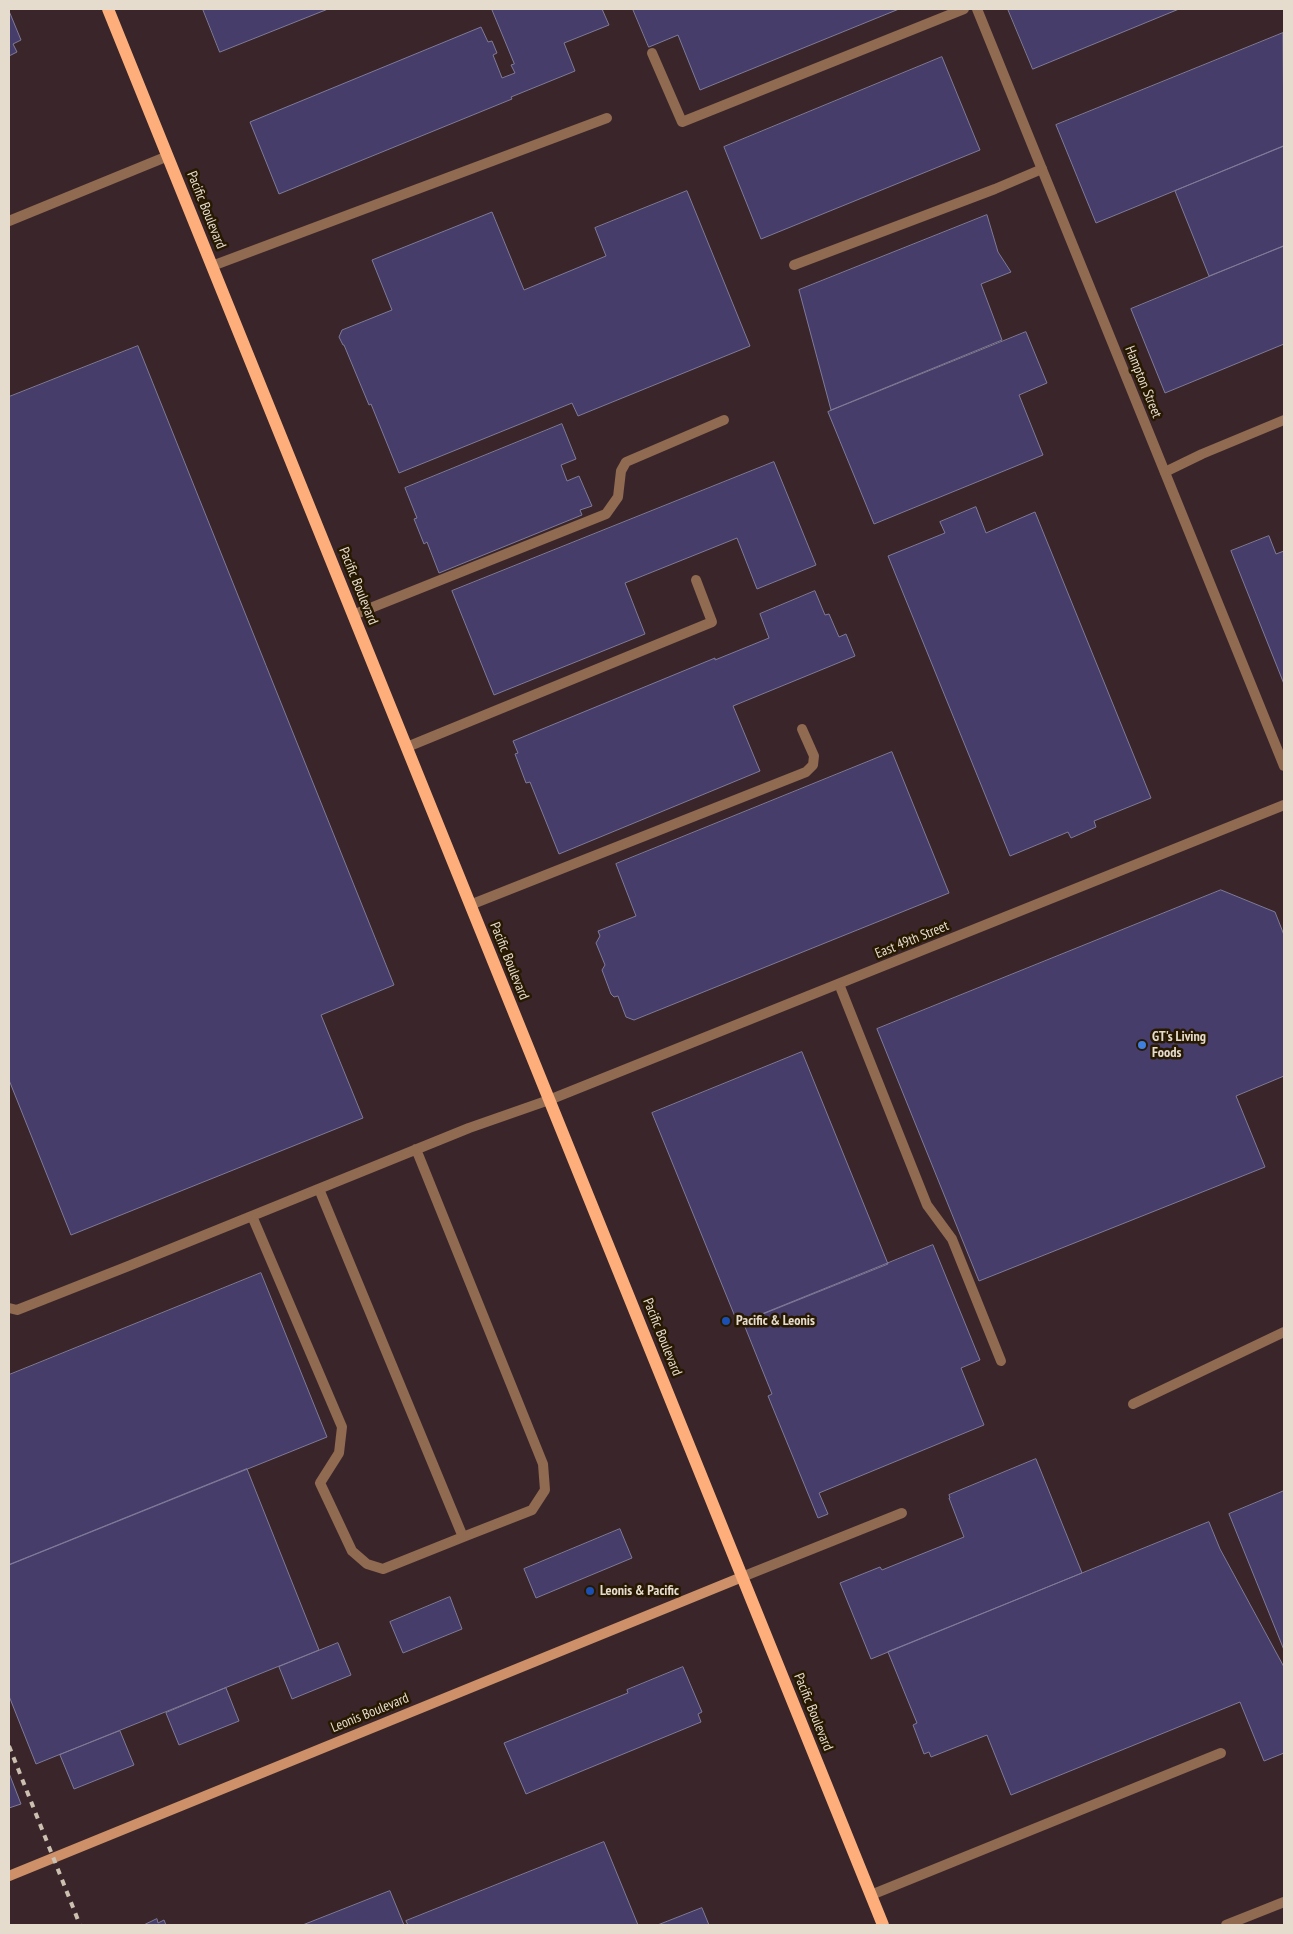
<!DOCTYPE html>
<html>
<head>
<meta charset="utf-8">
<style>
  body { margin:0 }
  #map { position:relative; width:1293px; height:1934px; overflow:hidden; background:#312207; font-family:"PT Sans Narrow",sans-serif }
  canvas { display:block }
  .frame { position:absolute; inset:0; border:10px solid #e6dccd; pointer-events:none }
</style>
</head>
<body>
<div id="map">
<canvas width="1293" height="1934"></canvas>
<div class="frame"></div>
</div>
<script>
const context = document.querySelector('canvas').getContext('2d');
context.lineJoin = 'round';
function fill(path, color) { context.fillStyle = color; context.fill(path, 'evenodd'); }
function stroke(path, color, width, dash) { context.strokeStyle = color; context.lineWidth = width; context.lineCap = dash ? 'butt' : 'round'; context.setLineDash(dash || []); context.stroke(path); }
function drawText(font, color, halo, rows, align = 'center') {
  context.font = font + ' "PT Sans Narrow",sans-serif'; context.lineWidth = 5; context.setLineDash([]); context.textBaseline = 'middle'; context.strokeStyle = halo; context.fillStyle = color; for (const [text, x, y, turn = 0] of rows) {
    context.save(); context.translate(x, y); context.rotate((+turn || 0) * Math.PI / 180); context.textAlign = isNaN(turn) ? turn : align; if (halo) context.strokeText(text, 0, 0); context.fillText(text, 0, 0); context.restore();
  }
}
fill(new Path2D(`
  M 9,9 L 1284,9 L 1284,1925 L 9,1925 Z`), '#3a262a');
const building = new Path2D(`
  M 203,9 L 328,9 L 220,52 Z
  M 492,9 L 602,9 L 609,25 L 564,43 L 575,71 L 511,97 L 512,99 L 279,194 L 250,122 L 481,27 L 488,42 L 492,41 L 497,53 L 493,55 L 502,78 L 515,73 L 511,65 L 514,64 Z
  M 633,9 L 899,9 L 700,90 L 678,35 L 649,47 Z
  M 1008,9 L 1179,9 L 1033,69 Z
  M 9,11 L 21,40 L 13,44 L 17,52 L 9,56 Z
  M 1283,33 L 1284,146 L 1096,223 L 1056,125 Z
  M 942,57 L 980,150 L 761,239 L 724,147 Z
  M 1284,146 L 1284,246 L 1209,276 L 1175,191 Z
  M 687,191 L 750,346 L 578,416 L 572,403 L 399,473 L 371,404 L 369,405 L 344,345 L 343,345 L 339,337 L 342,330 L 392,310 L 372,260 L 492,212 L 524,290 L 606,256 L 595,228 Z
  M 987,215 L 998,252 L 1011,272 L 981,284 L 1002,340 L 831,410 L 799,290 Z
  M 1284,246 L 1284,344 L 1165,393 L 1131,309 Z
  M 1026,332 L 1047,383 L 1019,395 L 1043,455 L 874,524 L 828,412 Z
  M 138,346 L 394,985 L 321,1015 L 363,1118 L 71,1235 L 9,1080 L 9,397 Z
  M 562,424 L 576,459 L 561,465 L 567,481 L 579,476 L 592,506 L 580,510 L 582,515 L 439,573 L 427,542 L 424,544 L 414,519 L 417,518 L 405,488 Z
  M 774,462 L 816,565 L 757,589 L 737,538 L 625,583 L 645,634 L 494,695 L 452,591 Z
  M 976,507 L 986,533 L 1035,512 L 1151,798 L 1094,821 L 1096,827 L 1071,838 L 1068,832 L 1010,856 L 888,556 L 945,533 L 940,522 Z
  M 1269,536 L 1276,554 L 1284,551 L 1284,684 L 1231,551 Z
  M 815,591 L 825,615 L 829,614 L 839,637 L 846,634 L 855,656 L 733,706 L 760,771 L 559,854 L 530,782 L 526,783 L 515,754 L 518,753 L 513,741 L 715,658 L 715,660 L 769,638 L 760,614 Z
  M 892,752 L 949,893 L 634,1020 L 626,1017 L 618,996 L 614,997 L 611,994 L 602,970 L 605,965 L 596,943 L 600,936 L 598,931 L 636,916 L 616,864 Z
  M 1221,890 L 1275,912 L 1284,935 L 1284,1076 L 1236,1096 L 1265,1167 L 979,1281 L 877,1029 Z
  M 802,1052 L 888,1264 L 738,1324 L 652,1113 Z
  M 933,1245 L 980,1360 L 961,1368 L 984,1425 L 819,1493 L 828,1514 L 818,1518 L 768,1396 L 772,1394 L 743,1322 Z
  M 261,1273 L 327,1437 L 9,1565 L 9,1375 Z
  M 1036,1459 L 1082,1573 L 871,1659 L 840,1583 L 880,1567 L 882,1570 L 964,1537 L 949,1498 L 950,1498 L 949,1495 Z
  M 247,1469 L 319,1650 L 36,1764 L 9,1696 L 9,1565 Z
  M 1284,1491 L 1284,1650 L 1229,1514 Z
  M 1209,1522 L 1220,1549 L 1284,1667 L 1284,1753 L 1264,1761 L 1240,1702 L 1011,1795 L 987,1735 L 931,1757 L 929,1752 L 924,1754 L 913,1725 L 917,1723 L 888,1652 Z
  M 620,1529 L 632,1558 L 536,1598 L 524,1569 Z
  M 450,1597 L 462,1629 L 403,1653 L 390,1622 Z
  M 338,1643 L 351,1675 L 292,1699 L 279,1667 Z
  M 683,1667 L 702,1712 L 698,1714 L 701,1722 L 526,1794 L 504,1743 L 628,1693 L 627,1690 Z
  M 226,1688 L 239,1721 L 179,1745 L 166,1713 Z
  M 120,1731 L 134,1765 L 74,1789 L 60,1755 Z
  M 9,1773 L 21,1804 L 9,1808 Z
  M 604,1842 L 638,1925 L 408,1925 L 406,1921 Z
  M 390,1891 L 404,1925 L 303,1925 Z
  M 702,1908 L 709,1925 L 658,1925 Z
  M 157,1919 L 158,1923 L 164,1920 L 166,1925 L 144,1925 Z`);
fill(building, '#463d6a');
stroke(building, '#7e7a98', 1);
stroke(new Path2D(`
  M 652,53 L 682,122 L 964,9
  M 9,221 L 168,156
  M 794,265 L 995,189 L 1042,169
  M 212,266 L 607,118
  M 1165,472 L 1202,454 L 1284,420
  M 353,615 L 606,514 L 618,497 L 621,471 L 626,462 L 724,420
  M 407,747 L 712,622 L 696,580
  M 470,905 L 806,772 L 813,765 L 814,756 L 802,729
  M 839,984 L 927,1205 L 952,1239 L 1001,1361
  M 319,1189 L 463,1537 L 532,1510 L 545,1490 L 543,1464 L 416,1149
  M 252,1216 L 342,1427 L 339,1453 L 320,1483 L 352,1551 L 367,1564 L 383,1569 L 463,1537
  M 9,1308 L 17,1310 L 126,1267 L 469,1128 L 549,1100
  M 1133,1404 L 1284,1332
  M 742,1577 L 902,1513
  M 871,1895 L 1221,1753
  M 1226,1925 L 1284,1902`), '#906a51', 10);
stroke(new Path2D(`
  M 977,9 L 1284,766
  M 549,1100 L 1284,805`), '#906a51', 10);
stroke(new Path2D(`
  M 9,1876 L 742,1577`), '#cd9068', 10);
stroke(new Path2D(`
  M 108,9 L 883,1925`), '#fdae7a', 12);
stroke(new Path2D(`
  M 9,1746 L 80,1925`), '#ccc1b1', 4, [6, 6]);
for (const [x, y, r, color] of [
  [1142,1045,5,"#3f7fe0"],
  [726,1321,5,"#1a4fb4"],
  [590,1591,5,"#1a4fb4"]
]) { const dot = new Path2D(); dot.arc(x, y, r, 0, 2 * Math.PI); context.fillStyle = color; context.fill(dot); stroke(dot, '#271900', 2); }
drawText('14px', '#e6dccd', '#271900', [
  ["Pacific Boulevard",206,210,68],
  ["Hampton Street",1143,382,68],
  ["Pacific Boulevard",358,586,68],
  ["East 49th Street",912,940,-22],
  ["Pacific Boulevard",509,961,68],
  ["Pacific Boulevard",662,1337,68],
  ["Pacific Boulevard",813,1712,68],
  ["Leonis Boulevard",370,1713,-22]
]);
drawText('bold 14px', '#e6dccd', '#271900', [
  ["GT's Living",1152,1037],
  ["Foods",1152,1053],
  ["Pacific & Leonis",736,1321],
  ["Leonis & Pacific",600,1591]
], 'left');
</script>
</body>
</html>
